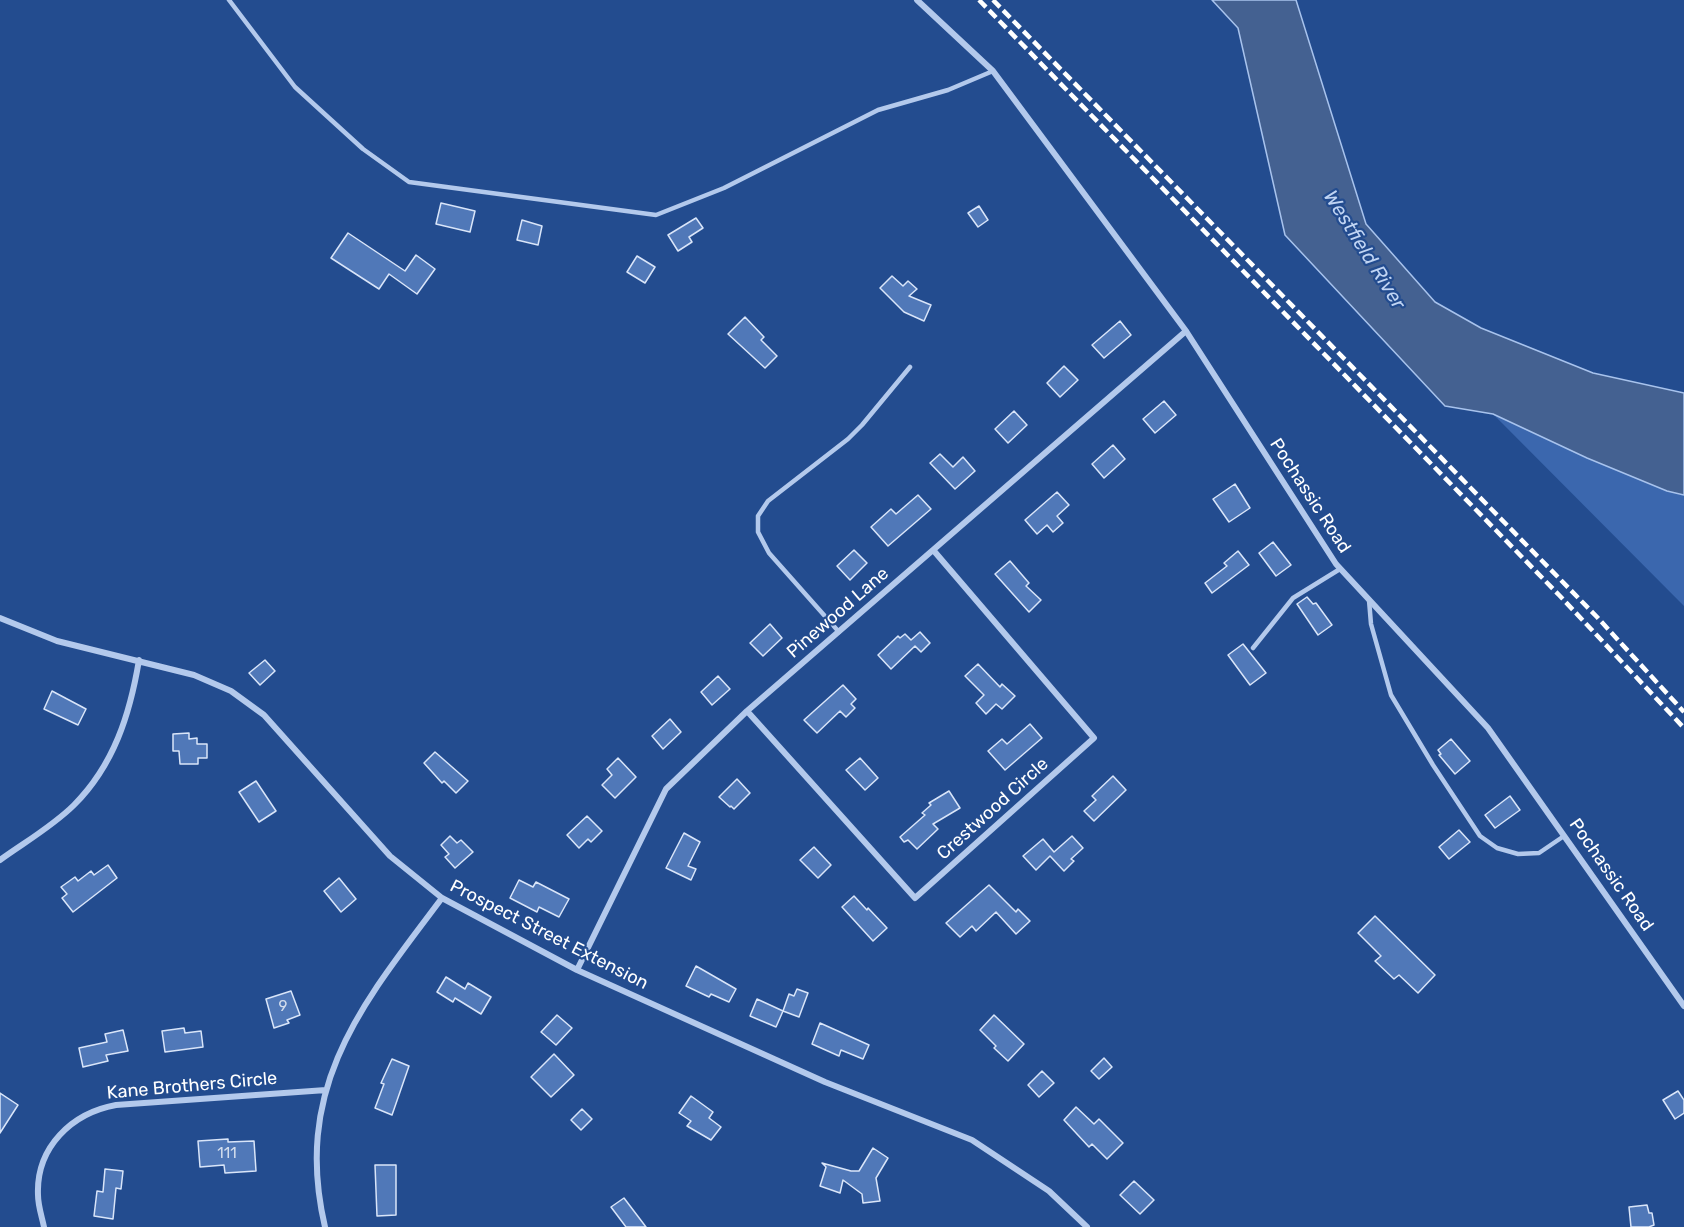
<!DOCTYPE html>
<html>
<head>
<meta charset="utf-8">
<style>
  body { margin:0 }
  canvas { display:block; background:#234c8f }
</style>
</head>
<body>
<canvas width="1684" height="1227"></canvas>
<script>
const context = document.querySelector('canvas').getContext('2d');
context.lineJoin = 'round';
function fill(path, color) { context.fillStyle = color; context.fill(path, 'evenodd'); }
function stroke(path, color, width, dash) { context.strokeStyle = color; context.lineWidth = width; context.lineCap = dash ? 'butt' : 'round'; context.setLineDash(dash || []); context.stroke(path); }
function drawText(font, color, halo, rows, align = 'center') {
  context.font = font + ' Rubik,sans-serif'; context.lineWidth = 4.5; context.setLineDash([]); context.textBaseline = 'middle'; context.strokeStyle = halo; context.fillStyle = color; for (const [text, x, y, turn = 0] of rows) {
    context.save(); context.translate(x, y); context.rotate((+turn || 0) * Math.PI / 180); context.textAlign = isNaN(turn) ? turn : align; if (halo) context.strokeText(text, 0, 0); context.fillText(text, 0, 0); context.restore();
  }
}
fill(new Path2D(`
  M 1493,414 L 1587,458 L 1667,491 L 1684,495 L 1684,606 Z`), '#3b67ae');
const water = new Path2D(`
  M 1212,0 L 1296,0 L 1366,224 L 1435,302 L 1481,328 L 1593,373 L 1684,393 L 1684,495 L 1667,491 L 1587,458 L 1493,414 L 1445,406 L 1285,235 L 1238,28 Z`);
fill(water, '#446191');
stroke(water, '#a8c3ed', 1.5);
const building = new Path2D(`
  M 441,203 L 475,211 L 470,232 L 436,224 Z
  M 979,206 L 988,220 L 978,227 L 968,213 Z
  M 696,218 L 703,228 L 689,237 L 692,242 L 678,251 L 668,235 Z
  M 522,220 L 542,226 L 538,245 L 517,240 Z
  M 348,233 L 405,271 L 416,255 L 435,269 L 417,294 L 389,274 L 379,289 L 331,258 Z
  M 637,256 L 655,267 L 645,283 L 627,272 Z
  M 892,276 L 903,286 L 908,281 L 917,289 L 909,296 L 931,305 L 924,321 L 904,312 L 880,288 Z
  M 745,317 L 764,337 L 761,340 L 777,356 L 765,368 L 728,334 Z
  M 1120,321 L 1131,335 L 1104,358 L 1092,345 Z
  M 1064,366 L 1078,380 L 1060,397 L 1047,383 Z
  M 1164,401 L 1176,415 L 1155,433 L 1143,419 Z
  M 1014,411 L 1027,425 L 1008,443 L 995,429 Z
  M 1113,445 L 1125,459 L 1104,478 L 1092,464 Z
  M 940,454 L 953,467 L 963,457 L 975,471 L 955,489 L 930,463 Z
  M 1235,484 L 1250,508 L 1229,522 L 1213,499 Z
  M 1057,492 L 1069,505 L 1057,516 L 1063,523 L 1053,532 L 1047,525 L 1037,534 L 1025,520 Z
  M 918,495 L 931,509 L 888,546 L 871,527 L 891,509 L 896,514 Z
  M 1273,542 L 1291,565 L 1276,576 L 1259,553 Z
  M 854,550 L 867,563 L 850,580 L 837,566 Z
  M 1238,551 L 1249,565 L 1212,593 L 1205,583 L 1227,566 L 1224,563 Z
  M 1010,561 L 1029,583 L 1026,586 L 1041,600 L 1029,612 L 995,574 Z
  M 1307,597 L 1313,604 L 1316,603 L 1332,625 L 1318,635 L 1297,604 Z
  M 770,624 L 782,638 L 763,656 L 750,643 Z
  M 920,632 L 930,643 L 921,652 L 915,646 L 891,669 L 878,655 L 898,636 L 900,638 L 905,634 L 911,640 Z
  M 1243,644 L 1266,673 L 1250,685 L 1228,655 Z
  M 265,660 L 275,671 L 260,685 L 249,673 Z
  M 978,664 L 1000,687 L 1002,684 L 1015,696 L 1002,709 L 996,704 L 986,714 L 976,703 L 984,695 L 965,676 Z
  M 718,676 L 730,689 L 712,705 L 701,692 Z
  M 843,685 L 856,699 L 851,704 L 855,708 L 846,717 L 840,711 L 817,733 L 804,720 Z
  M 52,691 L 86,709 L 78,725 L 44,709 Z
  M 670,719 L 681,732 L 663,749 L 652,736 Z
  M 1030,724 L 1042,738 L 1005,770 L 988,751 L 1002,739 L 1007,744 Z
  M 189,733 L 189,739 L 197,738 L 197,744 L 207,744 L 207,758 L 198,758 L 198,764 L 180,764 L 179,751 L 173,751 L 173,734 Z
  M 1451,739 L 1470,761 L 1455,774 L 1439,755 L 1441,754 L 1438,750 Z
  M 435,752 L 468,781 L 456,793 L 444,781 L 442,783 L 424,763 Z
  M 618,758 L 636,777 L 615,798 L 602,785 L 612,775 L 607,769 Z
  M 860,758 L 878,778 L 865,790 L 846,770 Z
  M 1113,776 L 1126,790 L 1094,821 L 1084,811 L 1096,800 L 1092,796 Z
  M 737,779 L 750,793 L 734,809 L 731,806 L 730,807 L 719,797 Z
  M 256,781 L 276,811 L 259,822 L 239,792 Z
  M 949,791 L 960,808 L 933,824 L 938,829 L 917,849 L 908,840 L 904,842 L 900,837 L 925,815 L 922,813 L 931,805 L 929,803 Z
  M 1510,796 L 1520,810 L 1495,828 L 1485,815 Z
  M 587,816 L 602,831 L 591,842 L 588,839 L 579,848 L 567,835 Z
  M 1459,830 L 1470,842 L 1449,859 L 1439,847 Z
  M 684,833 L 700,842 L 688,866 L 696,869 L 691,880 L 666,868 Z
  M 450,836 L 457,843 L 461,840 L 473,852 L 455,868 L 445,857 L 449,854 L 441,845 Z
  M 1072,836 L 1083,848 L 1071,859 L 1074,861 L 1064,871 L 1050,856 L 1036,870 L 1023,856 L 1043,839 L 1054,852 Z
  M 814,847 L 831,865 L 818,878 L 800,860 Z
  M 108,865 L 117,878 L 73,912 L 62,898 L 67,894 L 61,887 L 75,877 L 78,881 L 91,871 L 94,875 Z
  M 339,878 L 356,899 L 341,912 L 324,891 Z
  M 519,880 L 533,887 L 536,882 L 569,899 L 559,917 L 539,907 L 537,912 L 510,898 Z
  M 989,885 L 1016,912 L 1018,909 L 1030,921 L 1016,934 L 996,912 L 976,931 L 972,926 L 960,937 L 946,923 Z
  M 854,896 L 867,910 L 868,908 L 887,928 L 873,941 L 842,907 Z
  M 1375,916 L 1435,975 L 1418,993 L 1399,975 L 1394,979 L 1375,961 L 1381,956 L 1358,933 Z
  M 696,966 L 736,989 L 729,1002 L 711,994 L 709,997 L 686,986 Z
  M 446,977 L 465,989 L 468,983 L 491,997 L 481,1014 L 455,998 L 453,1002 L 437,992 Z
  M 797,989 L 808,993 L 799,1017 L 783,1011 L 789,994 L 794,996 Z
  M 291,991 L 300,1015 L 287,1020 L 289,1023 L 274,1028 L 266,999 Z
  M 757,999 L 783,1011 L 776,1027 L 750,1016 Z
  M 557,1015 L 572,1028 L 556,1045 L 541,1032 Z
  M 994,1015 L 1024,1044 L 1008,1061 L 994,1048 L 996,1046 L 980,1030 Z
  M 820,1023 L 869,1045 L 863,1059 L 841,1050 L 839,1056 L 812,1044 Z
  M 184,1028 L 185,1033 L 201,1031 L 203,1047 L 165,1052 L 162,1031 Z
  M 123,1030 L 128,1051 L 106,1055 L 108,1061 L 83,1067 L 79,1048 L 107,1042 L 105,1034 Z
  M 554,1054 L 574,1075 L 551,1097 L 531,1077 Z
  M 1104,1058 L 1112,1067 L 1099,1079 L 1091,1071 Z
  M 392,1059 L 409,1066 L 392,1115 L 375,1108 L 384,1084 L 381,1083 Z
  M 1042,1071 L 1054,1083 L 1039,1097 L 1028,1085 Z
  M 1678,1091 L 1684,1100 L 1684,1113 L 1675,1119 L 1663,1100 Z
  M 0,1093 L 18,1105 L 0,1133 Z
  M 691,1096 L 713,1112 L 709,1118 L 721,1127 L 711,1140 L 687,1126 L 691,1121 L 679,1113 Z
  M 1076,1107 L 1094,1124 L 1099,1119 L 1123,1143 L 1107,1159 L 1092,1144 L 1089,1147 L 1064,1120 Z
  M 582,1109 L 592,1119 L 581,1130 L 571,1120 Z
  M 228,1139 L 228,1142 L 254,1141 L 256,1171 L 225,1173 L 224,1165 L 200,1167 L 198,1141 Z
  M 873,1148 L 888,1158 L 876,1178 L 880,1201 L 863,1203 L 862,1194 L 843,1180 L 840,1193 L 820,1186 L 826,1167 L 822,1163 L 851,1171 L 859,1171 Z
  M 375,1165 L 396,1165 L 396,1215 L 377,1216 Z
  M 105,1169 L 123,1171 L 121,1189 L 116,1188 L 113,1219 L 94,1216 L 97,1191 L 103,1192 Z
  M 1134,1181 L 1154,1200 L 1140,1214 L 1120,1195 Z
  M 624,1198 L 646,1227 L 626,1227 L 611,1207 Z
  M 1647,1205 L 1649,1213 L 1652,1213 L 1654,1225 L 1649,1227 L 1631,1227 L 1629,1207 Z`);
fill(building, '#5078b8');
stroke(building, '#d9e5f9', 1.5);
stroke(new Path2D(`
  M 229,0 L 295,87 L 363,149 L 409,182 L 656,215 L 724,188 L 878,110 L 948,90 L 993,71
  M 1369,600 L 1371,624 L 1391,695 L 1433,765 L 1480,836 L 1497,848 L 1518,854 L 1539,853 L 1564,836
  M 839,632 L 769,553 L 758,532 L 758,516 L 768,501 L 848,439 L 862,425 L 910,367
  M 1253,648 L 1293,598 L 1340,569`), '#b3c9ec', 4.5);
stroke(new Path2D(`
  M 917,0 L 993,71 L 1186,331 L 1336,564 L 1488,728 L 1684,1006
  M 0,618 L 57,641 L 194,675 L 231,691 L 264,715 L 390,856 L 442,898 L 577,970 L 825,1082 L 972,1140 L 1049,1191 L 1087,1227
  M 747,711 L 915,898 L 1094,738 L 934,551
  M 0,860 C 25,842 53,826 74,805 C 114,765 130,714 139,660
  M 577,970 L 666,789 L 747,711 L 1186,331
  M 44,1227 C 42,1217 38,1206 38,1195 C 36,1147 72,1113 116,1105 L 326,1090
  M 325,1227 C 292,1086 363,1003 442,898`), '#b3c9ec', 6);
stroke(new Path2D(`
  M 979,0 L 1559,595 L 1684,728
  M 993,0 L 1597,617 L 1684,712`), '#fff', 4.5, [10, 4.5]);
drawText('15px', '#d3dded', null, [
  ["9",283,1007],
  ["111",227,1154]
]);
drawText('18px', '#fff', '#234c8f', [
  ["Pochassic Road",1310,496,57],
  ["Pinewood Lane",838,613,-41],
  ["Crestwood Circle",993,809,-42],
  ["Pochassic Road",1611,875,55],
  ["Prospect Street Extension",549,935,27],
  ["Kane Brothers Circle",192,1086,-5]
]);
drawText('italic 20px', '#c0d4f3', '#234c8f', [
  ["Westfield River",1364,250,58]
]);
</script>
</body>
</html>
